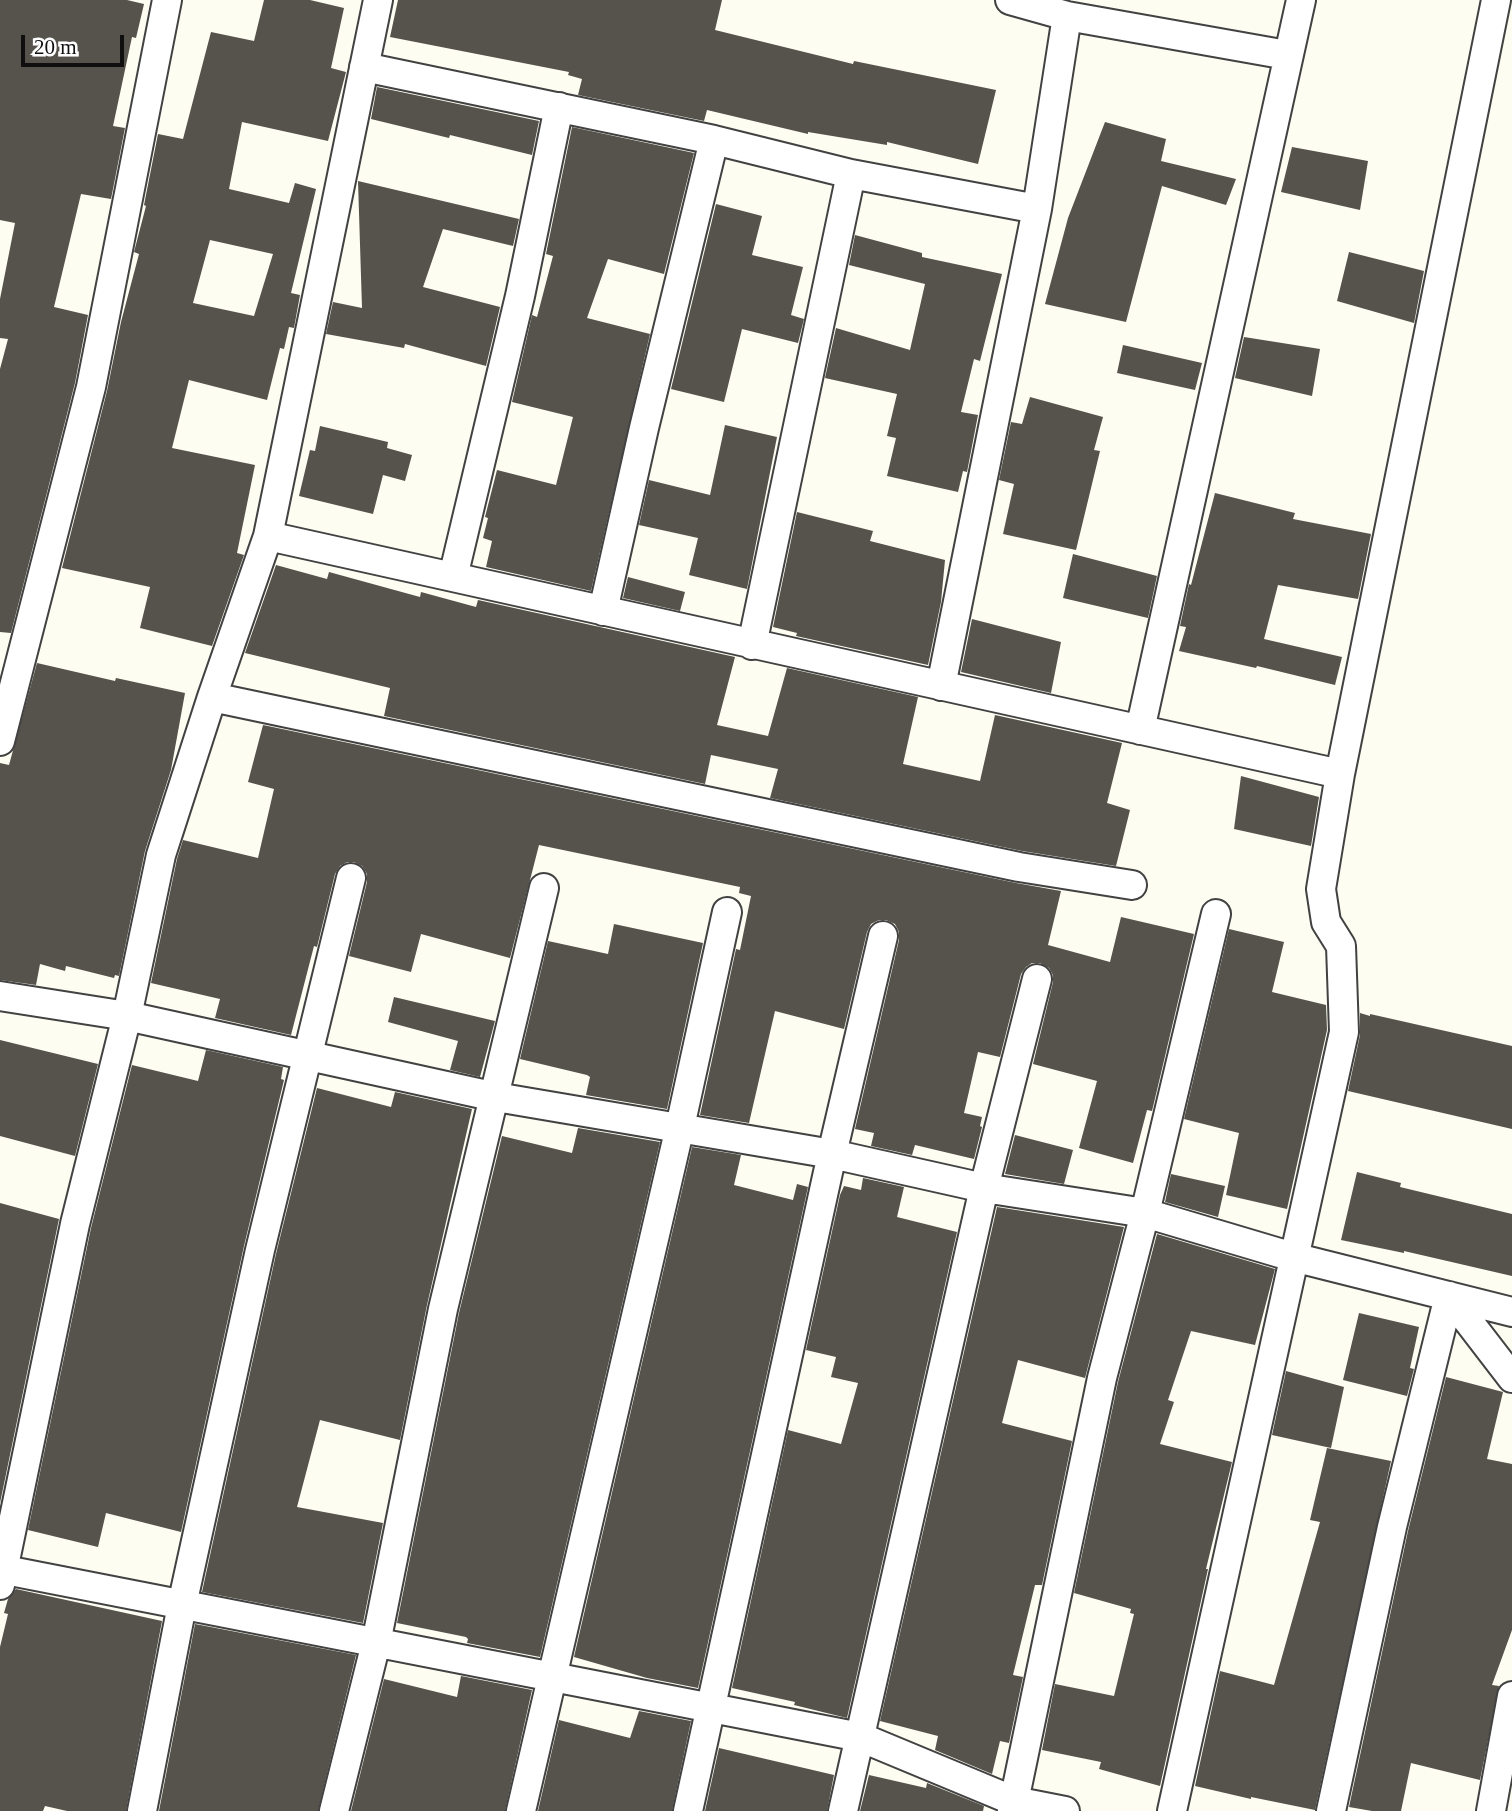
<!DOCTYPE html>
<html>
<head>
<meta charset="utf-8">
<style>
  body { margin:0 }
  #map { position:relative; width:1512px; height:1811px; overflow:hidden; background:#fdfdf2; font-family:Georgia,serif }
  canvas { display:block }
  .scale { position:absolute; left:21px; top:35px; width:103px; height:32px; box-sizing:border-box; border:4px solid #0f0f0f; border-top:0; padding-left:9px; font-size:21px; line-height:24px; white-space:nowrap; color:#0f0f0f; -webkit-text-stroke:5px #fff; paint-order:stroke }
</style>
</head>
<body>
<div id="map">
<canvas width="1512" height="1811"></canvas>
<div class="scale">20 m</div>
</div>
<script>
const context = document.querySelector('canvas').getContext('2d');
context.lineJoin = 'round';
function fill(path, color) { context.fillStyle = color; context.fill(path, 'evenodd'); }
function stroke(path, color, width, dash) { context.strokeStyle = color; context.lineWidth = width; context.lineCap = dash ? 'butt' : 'round'; context.setLineDash(dash || []); context.stroke(path); }
fill(new Path2D(`
  M 0,0 L 127,0 L 144,4 L 136,38 L 132,37 L 116,112 L 113,126 L 125,128 L 111,199 L 81,194 L 54,307 L 88,315 L 75,383 L 11,633 L 0,632 L 0,369 L 8,339 L 0,338 L 0,299 L 15,223 L 0,220 Z
  M 264,0 L 310,0 L 344,8 L 331,68 L 346,72 L 328,141 L 242,122 L 229,189 L 289,203 L 295,183 L 316,189 L 291,293 L 300,295 L 294,328 L 289,327 L 284,349 L 280,348 L 267,400 L 189,380 L 172,448 L 255,465 L 237,553 L 244,555 L 212,646 L 140,628 L 150,587 L 62,568 L 107,391 L 121,322 L 139,254 L 134,252 L 146,206 L 144,205 L 158,134 L 183,139 L 211,32 L 254,41 ZM 210,240 L 273,254 L 254,316 L 193,303 Z
  M 398,0 L 722,0 L 715,30 L 853,64 L 854,61 L 996,90 L 978,164 L 887,142 L 887,145 L 808,132 L 808,134 L 707,110 L 704,121 L 578,95 L 582,79 L 568,75 L 569,72 L 390,37 Z
  M 377,87 L 539,121 L 532,155 L 450,135 L 449,138 L 371,119 Z
  M 1105,122 L 1166,139 L 1161,161 L 1236,179 L 1226,205 L 1162,186 L 1126,322 L 1045,304 L 1068,218 Z
  M 572,127 L 694,153 L 664,274 L 608,259 L 587,318 L 650,334 L 591,591 L 486,567 L 492,541 L 483,538 L 488,518 L 485,517 L 497,470 L 556,485 L 573,417 L 512,402 L 532,315 L 537,317 L 553,256 L 546,254 Z
  M 1292,147 L 1368,161 L 1360,210 L 1281,192 Z
  M 358,181 L 519,219 L 513,246 L 443,229 L 423,287 L 500,307 L 486,366 L 405,344 L 404,348 L 326,334 L 333,302 L 362,308 Z
  M 716,204 L 762,216 L 752,255 L 803,267 L 791,315 L 804,319 L 798,343 L 742,329 L 724,402 L 671,389 Z
  M 855,235 L 922,253 L 922,257 L 1002,274 L 980,361 L 974,359 L 961,412 L 978,415 L 967,472 L 963,471 L 958,492 L 887,476 L 896,438 L 887,436 L 897,394 L 825,378 L 836,328 L 910,350 L 925,284 L 849,265 Z
  M 1349,252 L 1424,271 L 1414,323 L 1337,301 Z
  M 1244,337 L 1320,349 L 1312,396 L 1235,378 Z
  M 1123,345 L 1202,363 L 1195,390 L 1117,373 Z
  M 1030,397 L 1103,417 L 1094,450 L 1100,451 L 1076,550 L 1003,534 L 1014,484 L 999,480 L 1011,422 L 1022,424 Z
  M 725,425 L 777,437 L 747,589 L 689,575 L 698,538 L 639,525 L 649,480 L 710,495 Z
  M 320,426 L 388,442 L 387,448 L 412,455 L 405,481 L 383,475 L 373,514 L 299,496 L 310,450 L 315,451 Z
  M 1215,493 L 1295,513 L 1293,519 L 1371,534 L 1358,599 L 1278,585 L 1264,639 L 1342,657 L 1335,685 L 1257,666 L 1256,668 L 1179,651 L 1186,627 L 1180,626 L 1189,584 L 1191,585 Z
  M 797,512 L 873,531 L 870,541 L 945,560 L 941,602 L 928,665 L 796,636 L 797,633 L 773,627 Z
  M 1073,554 L 1157,576 L 1148,618 L 1063,598 Z
  M 276,565 L 327,579 L 329,572 L 420,597 L 421,592 L 476,607 L 478,600 L 735,657 L 717,725 L 768,736 L 787,668 L 918,697 L 903,764 L 980,781 L 995,715 L 1122,743 L 1107,803 L 1130,810 L 1116,866 L 1022,851 L 770,798 L 778,769 L 711,755 L 705,784 L 384,716 L 390,688 L 245,653 Z
  M 628,577 L 685,592 L 680,611 L 623,598 Z
  M 972,619 L 1061,642 L 1051,693 L 961,672 Z
  M 37,663 L 115,681 L 116,678 L 185,693 L 171,770 L 145,851 L 119,976 L 115,975 L 114,978 L 66,966 L 65,971 L 40,964 L 36,985 L 0,980 L 0,763 L 9,765 Z
  M 263,725 L 1016,883 L 1061,891 L 1048,945 L 1110,962 L 1121,917 L 1194,934 L 1152,1111 L 1147,1110 L 1133,1163 L 1079,1148 L 1097,1081 L 1033,1064 L 1053,982 L 1053,975 L 1049,968 L 1040,963 L 1032,963 L 1026,967 L 1021,974 L 1000,1057 L 978,1052 L 964,1113 L 982,1117 L 980,1126 L 982,1127 L 974,1159 L 915,1145 L 912,1155 L 871,1146 L 874,1133 L 855,1129 L 899,940 L 899,932 L 895,924 L 886,920 L 879,920 L 871,924 L 867,932 L 844,1029 L 775,1011 L 749,1123 L 700,1115 L 736,949 L 740,950 L 751,896 L 739,893 L 740,887 L 539,845 L 510,958 L 421,934 L 411,972 L 349,956 L 367,882 L 367,874 L 362,866 L 354,862 L 347,862 L 340,866 L 335,874 L 317,947 L 314,946 L 291,1035 L 215,1018 L 220,999 L 151,983 L 177,859 L 183,840 L 258,858 L 274,789 L 248,782 Z
  M 1241,776 L 1319,797 L 1311,846 L 1234,829 Z
  M 614,924 L 703,943 L 667,1109 L 586,1095 L 590,1077 L 587,1075 L 520,1059 L 548,941 L 608,954 Z
  M 1229,929 L 1284,942 L 1272,992 L 1326,1005 L 1327,1030 L 1287,1209 L 1226,1195 L 1239,1133 L 1184,1119 Z
  M 394,997 L 495,1021 L 480,1077 L 450,1070 L 458,1041 L 388,1022 Z
  M 1360,1013 L 1370,1016 L 1370,1014 L 1512,1046 L 1512,1129 L 1348,1091 L 1360,1035 Z
  M 0,1040 L 98,1064 L 75,1156 L 0,1136 Z
  M 206,1050 L 283,1067 L 281,1079 L 284,1080 L 244,1246 L 181,1532 L 106,1513 L 98,1547 L 28,1530 L 91,1228 L 132,1065 L 198,1081 Z
  M 317,1088 L 391,1107 L 395,1092 L 472,1109 L 427,1305 L 400,1440 L 320,1420 L 297,1507 L 383,1523 L 363,1623 L 202,1592 L 276,1254 Z
  M 578,1128 L 660,1142 L 540,1657 L 467,1643 L 468,1639 L 466,1637 L 397,1623 L 459,1313 L 502,1136 L 572,1153 Z
  M 1015,1135 L 1073,1150 L 1064,1184 L 1005,1174 Z
  M 692,1147 L 741,1155 L 734,1185 L 793,1200 L 797,1184 L 808,1187 L 698,1688 L 647,1678 L 574,1657 Z
  M 1357,1172 L 1401,1183 L 1400,1187 L 1512,1214 L 1512,1276 L 1404,1251 L 1404,1253 L 1341,1240 Z
  M 1171,1174 L 1225,1186 L 1218,1217 L 1165,1202 Z
  M 863,1178 L 904,1187 L 897,1217 L 957,1232 L 847,1718 L 794,1705 L 795,1702 L 732,1688 L 788,1430 L 841,1444 L 858,1383 L 831,1377 L 836,1357 L 806,1350 L 840,1195 L 844,1186 L 861,1190 Z
  M 0,1203 L 59,1219 L 0,1503 Z
  M 997,1207 L 1124,1227 L 1085,1378 L 1018,1360 L 1002,1423 L 1072,1441 L 1042,1585 L 1035,1585 L 1013,1675 L 1023,1677 L 1009,1743 L 1000,1741 L 992,1774 L 935,1750 L 938,1736 L 880,1721 Z
  M 1157,1234 L 1275,1269 L 1255,1345 L 1191,1331 L 1168,1400 L 1174,1402 L 1160,1444 L 1232,1462 L 1206,1569 L 1208,1569 L 1160,1786 L 1099,1769 L 1101,1762 L 1042,1750 L 1055,1684 L 1114,1696 L 1134,1614 L 1130,1613 L 1131,1609 L 1074,1593 L 1118,1382 Z
  M 1359,1313 L 1419,1327 L 1410,1368 L 1414,1369 L 1407,1396 L 1343,1380 Z
  M 1286,1371 L 1344,1387 L 1331,1448 L 1272,1435 Z
  M 1446,1377 L 1503,1392 L 1487,1459 L 1512,1464 L 1512,1630 L 1492,1685 L 1499,1686 L 1480,1780 L 1411,1763 L 1401,1811 L 1372,1811 L 1349,1807 L 1408,1531 Z
  M 1327,1448 L 1391,1461 L 1315,1810 L 1251,1797 L 1251,1799 L 1195,1786 L 1220,1671 L 1274,1685 L 1320,1522 L 1310,1520 Z
  M 16,1589 L 162,1621 L 126,1811 L 67,1811 L 45,1806 L 43,1811 L 0,1811 L 0,1647 L 8,1614 L 4,1613 L 8,1599 Z
  M 195,1624 L 356,1655 L 318,1811 L 159,1811 Z
  M 461,1676 L 532,1690 L 505,1811 L 351,1811 L 384,1679 L 457,1697 Z
  M 639,1711 L 691,1721 L 672,1811 L 538,1811 L 559,1720 L 630,1738 Z
  M 719,1748 L 834,1775 L 827,1811 L 705,1811 Z
  M 869,1775 L 926,1788 L 927,1783 L 984,1806 L 983,1811 L 860,1811 Z`), '#56524c');
const street = new Path2D(`
  M 1010,0 L 1067,16 L 1287,55
  M 364,67 L 714,140 L 851,174
  M 268,536 L 1340,774
  M 453,577 L 520,296 L 559,107
  M 603,611 L 644,428 L 714,140
  M 752,645 L 851,174 L 1037,209 L 1067,16
  M 941,686 L 1037,209
  M 212,697 L 1019,867 L 1132,885
  M 1140,730 L 1301,0
  M 0,741 L 91,387 L 167,0
  M 0,996 L 127,1016 L 496,1097 L 832,1154 L 984,1188 L 1145,1213 L 1293,1257 L 1512,1312
  M 1449,1296 L 1512,1378
  M 0,1569 L 860,1737 L 1014,1801 L 1065,1811
  M 0,1585 L 75,1224 L 127,1016 L 161,855 L 212,697 L 268,536 L 378,0
  M 142,1811 L 182,1605 L 260,1250 L 351,878
  M 334,1811 L 376,1643 L 443,1309 L 544,888
  M 521,1811 L 680,1127 L 727,912
  M 688,1811 L 832,1154 L 883,936
  M 843,1811 L 984,1188 L 1037,979
  M 1012,1811 L 1102,1378 L 1145,1213 L 1216,914
  M 1172,1811 L 1344,1032 L 1341,946 L 1326,922 L 1321,889 L 1340,774 L 1496,0
  M 1331,1811 L 1392,1527 L 1449,1296
  M 1491,1811 L 1512,1696`);
stroke(street, '#424242', 32);
stroke(street, '#fff', 28);
</script>
</body>
</html>
